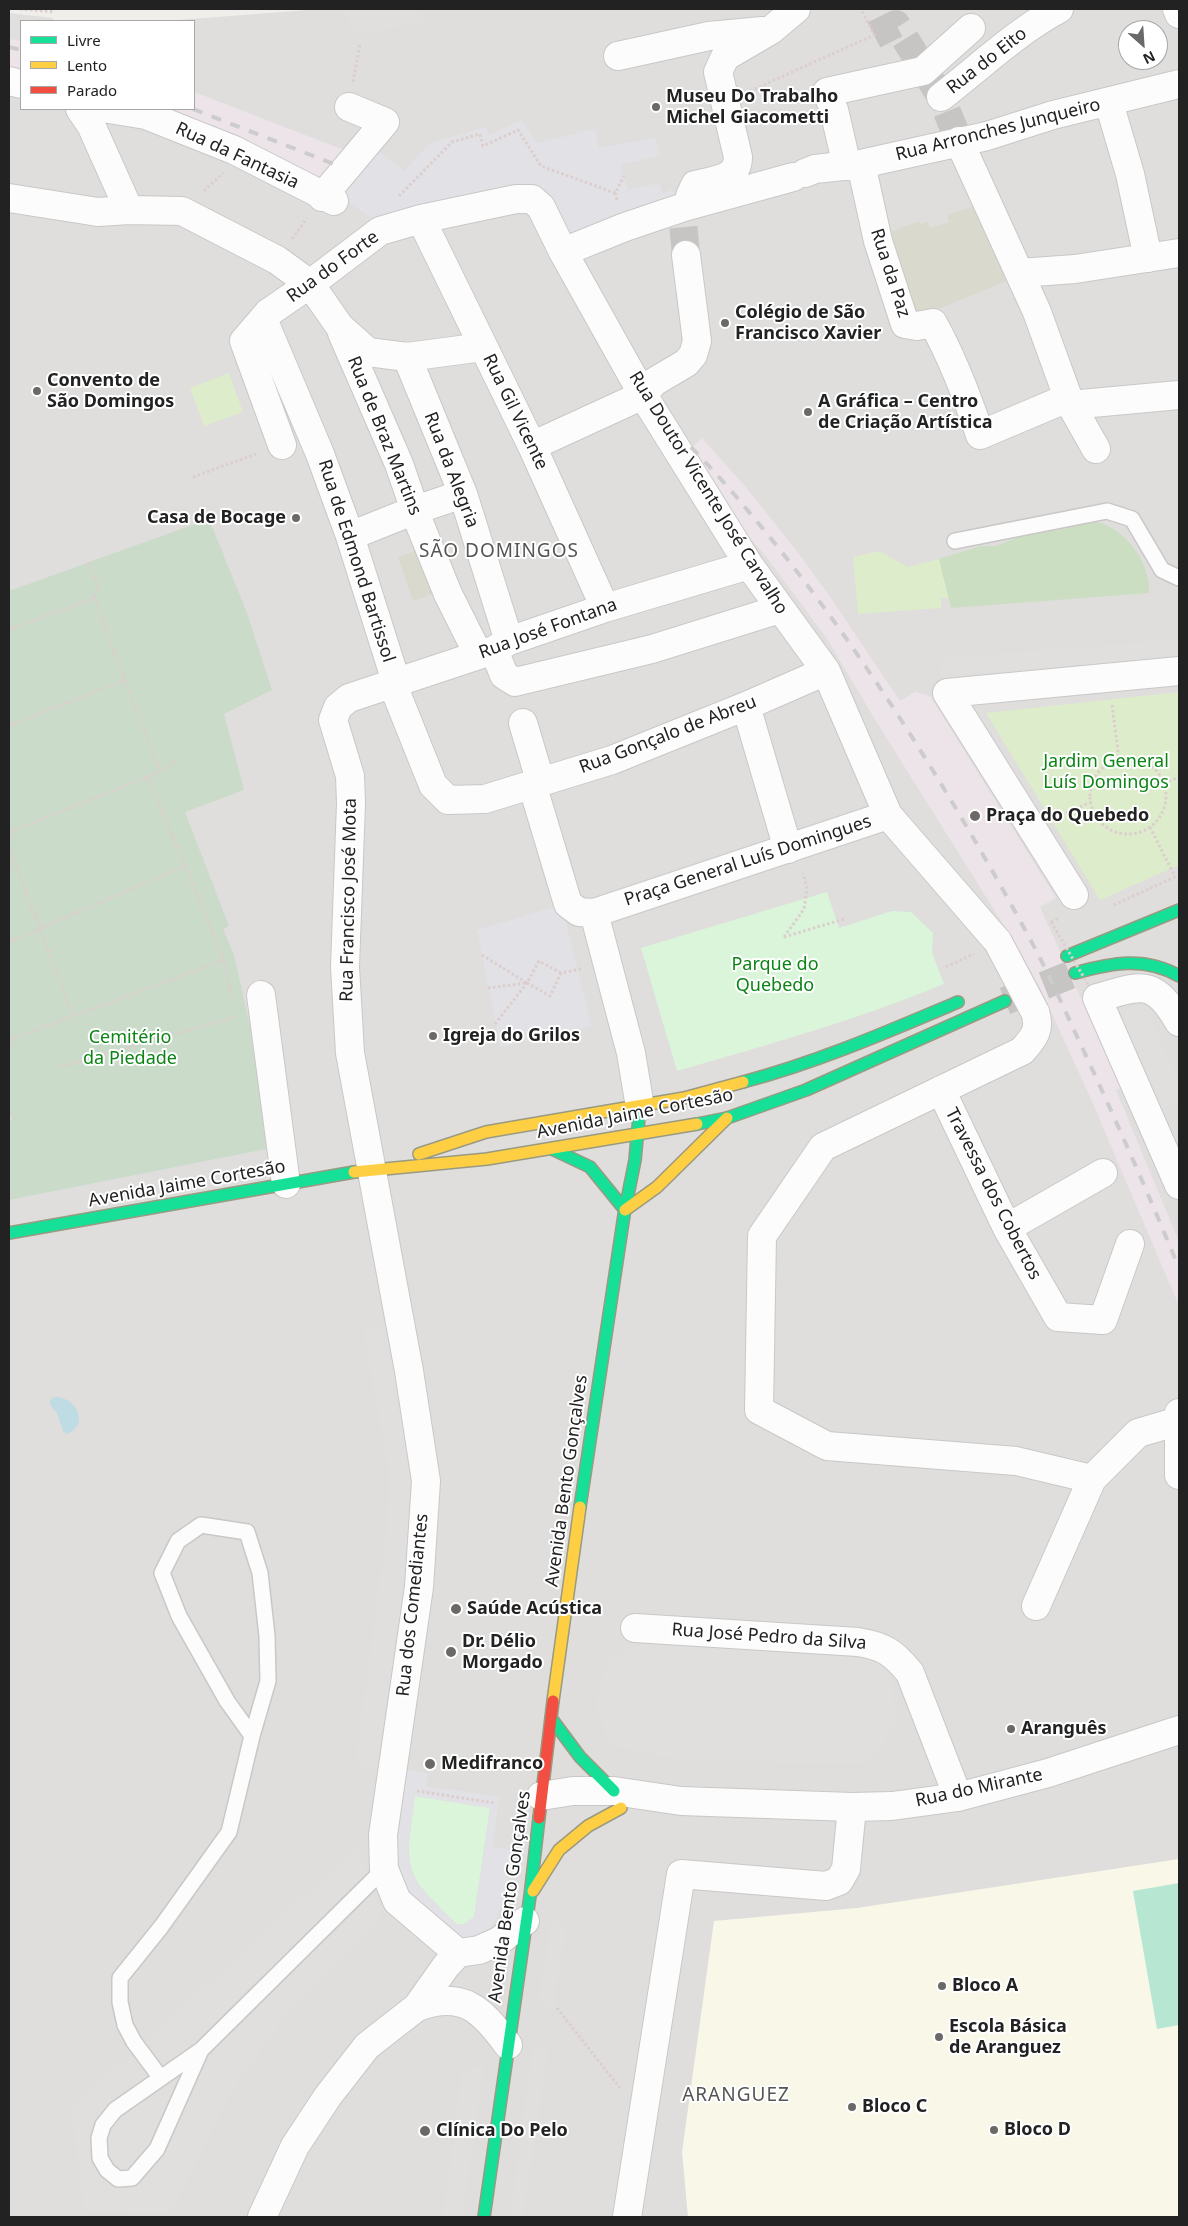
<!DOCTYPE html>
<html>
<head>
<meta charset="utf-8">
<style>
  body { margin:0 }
  #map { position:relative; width:1188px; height:2226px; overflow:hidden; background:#f0eeeb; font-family:"Noto Sans",sans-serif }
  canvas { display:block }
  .frame { position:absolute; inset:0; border:10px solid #222; pointer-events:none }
  .legend { position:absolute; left:20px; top:20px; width:175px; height:90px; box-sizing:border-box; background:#fff; border:1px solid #a7a7a7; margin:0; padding:6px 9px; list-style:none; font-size:15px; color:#222 }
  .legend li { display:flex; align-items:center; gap:10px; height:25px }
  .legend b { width:25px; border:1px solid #a7a7a7 }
  .north { position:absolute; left:1118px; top:20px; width:50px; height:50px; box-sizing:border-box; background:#fff; border:1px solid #a7a7a7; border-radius:50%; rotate:154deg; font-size:14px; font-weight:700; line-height:20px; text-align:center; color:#222 }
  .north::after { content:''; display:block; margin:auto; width:18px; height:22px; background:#6a6968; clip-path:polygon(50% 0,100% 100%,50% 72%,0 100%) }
</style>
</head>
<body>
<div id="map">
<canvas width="1188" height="2226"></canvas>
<div class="frame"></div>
<ul class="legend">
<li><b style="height:6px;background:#16e098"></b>Livre</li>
<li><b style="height:6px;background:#ffcf43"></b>Lento</li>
<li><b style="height:6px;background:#f24e42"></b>Parado</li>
</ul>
<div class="north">N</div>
</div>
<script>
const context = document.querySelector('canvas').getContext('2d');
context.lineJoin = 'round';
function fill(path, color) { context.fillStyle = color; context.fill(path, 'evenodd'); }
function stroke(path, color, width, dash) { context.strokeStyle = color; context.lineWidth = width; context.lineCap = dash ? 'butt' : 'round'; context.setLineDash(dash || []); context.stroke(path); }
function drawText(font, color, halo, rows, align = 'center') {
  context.font = font + ' "Noto Sans",sans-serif'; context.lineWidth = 4; context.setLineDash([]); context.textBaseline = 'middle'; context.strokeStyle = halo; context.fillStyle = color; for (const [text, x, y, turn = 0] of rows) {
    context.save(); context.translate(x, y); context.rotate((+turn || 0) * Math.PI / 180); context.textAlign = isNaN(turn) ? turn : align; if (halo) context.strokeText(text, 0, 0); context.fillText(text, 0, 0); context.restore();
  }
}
fill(new Path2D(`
  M 321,9 L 1179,9 L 1179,2217 L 9,2217 L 9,89 L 21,92 L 21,109 L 194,109 L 194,21 L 165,21 ZM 1128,30 L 1158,30 L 1158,60 L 1128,60 Z`), '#dfdedc');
fill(new Path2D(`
  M 9,39 L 21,41 L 21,72 L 9,69 Z
  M 194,92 L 344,150 L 332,182 L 201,125 L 150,109 L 194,109 Z
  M 702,438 L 745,486 L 799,554 L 831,598 L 900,701 L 915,692 L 930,696 L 1056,898 L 1040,907 L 1121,1088 L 1116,1090 L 1179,1242 L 1179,1306 L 1091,1099 L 1040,988 L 1018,948 L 874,718 L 827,639 L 768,559 L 680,458 Z`), '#ede4e9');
fill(new Path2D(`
  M 1179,1859 L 1179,2217 L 688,2217 L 682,2152 L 714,1921 L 857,1908 Z`), '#f8f7e8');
fill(new Path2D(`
  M 978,205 L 1011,279 L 915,319 L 886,234 L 919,221 L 920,224 L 928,222 L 930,228 L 949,222 L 947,215 Z
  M 418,550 L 442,591 L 413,601 L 398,557 Z`), '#d9d9cd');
fill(new Path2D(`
  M 229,373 L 243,412 L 204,426 L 190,388 Z
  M 879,551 L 908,567 L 939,559 L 949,598 L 941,598 L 941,608 L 858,614 L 853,557 Z
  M 1179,692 L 1179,865 L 1100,900 L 986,713 Z`), '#ddeccb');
fill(new Path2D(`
  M 1096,522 C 1126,528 1151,564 1149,593 L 951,608 L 939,559 L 981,546 L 995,546 L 1031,533 L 1061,530 L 1066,524 Z`), '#cbdec1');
fill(new Path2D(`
  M 209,519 L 247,613 L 272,690 L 224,714 L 244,790 L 185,812 L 229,926 L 223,929 L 234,955 L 257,1057 L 266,1149 L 9,1200 L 9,1121 L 12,1120 L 9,1112 L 9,591 Z`), '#cadbca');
fill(new Path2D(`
  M 827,892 L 839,928 L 892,911 L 911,912 L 933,933 L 932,953 L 944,984 C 857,1020 767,1045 677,1071 L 641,948 Z
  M 415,1796 L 490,1808 L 474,1917 L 464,1925 L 456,1924 C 444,1912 431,1900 421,1887 C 401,1862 411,1825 415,1796 Z`), '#daf5da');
fill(new Path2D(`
  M 1179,1883 L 1179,2025 L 1157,2029 L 1133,1891 Z`), '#b7e6d2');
fill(new Path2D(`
  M 366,9 L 419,9 L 428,25 L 419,28 L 417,25 L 410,28 L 407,24 L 397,29 L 395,26 L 387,31 L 385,28 L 377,32 L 375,30 L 357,35 L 342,11 Z
  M 9,13 L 53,18 L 53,21 L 21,21 L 21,41 L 9,39 Z
  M 1179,640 L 1179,658 L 941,675 L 940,658 Z
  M 1145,1003 L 1179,1083 L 1179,1101 L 1161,1109 L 1119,1014 Z
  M 390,1323 L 416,1499 L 378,1769 L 355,1765 L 386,1535 L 390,1477 L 363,1330 Z
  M 647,1641 L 880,1660 L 894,1691 L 896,1724 L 869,1764 L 685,1761 L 609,1745 L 596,1704 L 608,1660 Z
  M 357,1847 L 382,1915 L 292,2008 L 232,2091 L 171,2213 L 84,2211 L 71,2108 Z
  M 553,1914 L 566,1931 L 553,2007 L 538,2004 Z
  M 549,2045 L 523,2217 L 510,2217 L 533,2048 Z
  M 484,2064 L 462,2217 L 443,2217 L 462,2072 Z`), '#e0dfde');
fill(new Path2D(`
  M 522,120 L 537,143 L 595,129 L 599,148 L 655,138 L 660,155 L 621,165 L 628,190 L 659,183 L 663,193 L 672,190 L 683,200 L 573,234 L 565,230 L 554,201 L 548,192 L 537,188 L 383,225 L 370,218 L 337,193 L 375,148 L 404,171 L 430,143 L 486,127 L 489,135 Z
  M 561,905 L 592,1026 L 500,1047 L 477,930 Z
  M 405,1769 L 428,1773 L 426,1786 L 499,1797 L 493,1847 L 512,1850 L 510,1873 L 503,1903 L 493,1924 L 481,1937 L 469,1941 L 452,1938 L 410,1896 L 401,1880 L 397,1864 L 397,1831 ZM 415,1796 L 490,1808 L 474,1917 L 464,1924 L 456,1924 L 432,1899 L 419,1886 L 412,1871 L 408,1853 Z`), '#e2e1e5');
fill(new Path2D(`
  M 55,1397 C 77,1397 90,1425 67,1434 L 63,1431 L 57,1413 L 50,1405 L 50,1400 Z`), '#bfdbe3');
stroke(new Path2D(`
  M 874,35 L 896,24 L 941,97 L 959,141
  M 686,255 L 683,222 L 690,196`), '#c7c5c3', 28, [28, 14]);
stroke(new Path2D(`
  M 1005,1001 L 1075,973`), '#c7c5c3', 28, [28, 14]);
const lane = new Path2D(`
  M 955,541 L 1107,511 L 1132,519 L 1162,570 L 1179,578
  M 201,2050 L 157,2149 L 132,2178 L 118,2179 L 107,2170 L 100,2158 L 99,2138 L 103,2125 L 115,2110 L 201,2050 L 384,1869
  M 160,2077 L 134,2042 L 125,2025 L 120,2002 L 120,1978 L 161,1927 L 229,1832 L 252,1736 L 227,1701 L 179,1616 L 162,1573 L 178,1541 L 201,1525 L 247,1532 L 260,1573 L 267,1636 L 268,1681 L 252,1736`);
const street = new Path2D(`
  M 1177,9 L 1179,14
  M 618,56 L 709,36 L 762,31
  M 9,81 L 21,84
  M 941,97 C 980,67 1016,32 1059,9
  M 1109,103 L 1130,174 L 1148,258
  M 80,109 L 91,125 L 129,210 L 182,211 L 277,260 L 310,284 L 340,327 L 368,352 L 407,357 L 483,347
  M 109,109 L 146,115 L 234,150 L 334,201
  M 959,141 L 1037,312 L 1070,403 L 1096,449
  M 861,164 L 878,241 L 905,324 L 917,326 L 933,323 C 953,359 967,396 980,435 L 1058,402 L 1081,404 L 1179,395
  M 847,166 L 834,110 L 827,92 L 923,71 L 971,28
  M 805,173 L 815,169 L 861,164 L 987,136 L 1053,115 L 1179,84
  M 690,196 L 695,185 C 714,180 738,180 738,157 L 718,72 L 725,57 L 771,30 L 796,9
  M 322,197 L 385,122 L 349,107
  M 9,198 L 98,212 L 129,210
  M 421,219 L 532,446 L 605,608
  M 563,252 L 625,227 L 684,207 L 793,177
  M 1020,273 L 1075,269 L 1179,253
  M 263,319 L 320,454 L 350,536 L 393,672 L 393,685 L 433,785 L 448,800 L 485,799 L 612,760 L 746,706 L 826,671
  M 342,333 L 399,464 L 420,525 L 448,594 L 478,654
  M 407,357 L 463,494 L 509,641
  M 282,445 L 244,341 L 268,313 L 310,284 L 380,231 L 421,219 L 516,199 L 532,199 L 541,207 L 563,252 L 643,395 L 749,565 L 826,671 L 888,815
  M 532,446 L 643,395 L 654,382 L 686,363 L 693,355 L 697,341 L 686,255
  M 350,536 L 415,510 L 463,494
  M 494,650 L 504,675 L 515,682 L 652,649 L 780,609
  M 746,706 L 788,849
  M 523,723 L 540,780
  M 532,784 L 568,904 L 579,912 L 594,913
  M 1074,895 L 947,693 L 1179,671
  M 261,995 L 286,1184
  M 1035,1012 C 1041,1029 1034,1038 1022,1051 L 823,1147 L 762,1236 L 759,1410 L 827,1446 L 1016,1461 L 1092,1479
  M 1179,1022 C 1153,977 1141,986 1097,998 L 1179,1185
  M 941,1090 L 1007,1228 L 1058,1317 L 1103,1320 L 1130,1244
  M 640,1107 L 631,1053 L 594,913 L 888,815 L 998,942
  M 1007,1228 L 1103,1173
  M 1179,1413 L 1179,1475
  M 1036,1606 L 1092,1479 L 1138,1433 L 1179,1421
  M 635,1628 L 858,1642 C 884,1646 894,1653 910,1673 L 958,1797
  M 541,1796 L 573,1791 L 614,1791 L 681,1801 L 852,1807 L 892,1806 L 958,1797 L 1048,1773 L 1179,1730
  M 458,1953 L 397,1901 L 384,1869 L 383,1835 L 419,1587 L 426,1481 L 409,1371 L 350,1053 L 345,967 L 351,803 L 350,776 L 333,720 L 338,707 L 349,698 L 494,650 L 509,641 L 605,608 L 749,565
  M 417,2007 C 463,1990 481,2009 508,2045
  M 262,2217 L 295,2146 L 328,2096 L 367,2046 L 417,2007 L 446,1966 L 458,1953 L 479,1950 L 499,1941 L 525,1921
  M 627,2217 L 681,1874 L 826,1886 L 839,1881 L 846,1869 L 852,1807`);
const fast = new Path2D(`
  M 1067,956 L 1179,910
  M 1075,973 C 1111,963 1145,956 1179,976
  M 743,1082 C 818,1062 887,1032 958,1002
  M 697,1124 L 727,1118 L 806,1090 L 1005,1001
  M 552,1149 L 590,1167 L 625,1210
  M 9,1233 L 354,1172
  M 580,1507 L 624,1215 L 635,1160 L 640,1107
  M 551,1718 L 580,1757 L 614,1791
  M 484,2217 L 530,1896 L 539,1818`);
const slow = new Path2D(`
  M 419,1154 L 486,1132 L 684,1098 L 743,1082
  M 354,1172 L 487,1159 L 697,1124
  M 625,1210 L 657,1187 L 727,1118
  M 553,1701 L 580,1507
  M 533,1891 L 559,1850 L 588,1826 L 621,1808`);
const jam = new Path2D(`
  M 539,1818 L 553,1701`);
stroke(lane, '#c9c8c7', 18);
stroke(street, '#c9c8c7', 30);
stroke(fast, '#999a82', 14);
stroke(slow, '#999a82', 14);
stroke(jam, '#999a82', 14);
stroke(new Path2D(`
  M 20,9 L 55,12
  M 353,82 L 360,44
  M 750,91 L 874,35 L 861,9
  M 204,191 L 223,173
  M 399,196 L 452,142 L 480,134 L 483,146 L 518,130 L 541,166 L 615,193
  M 617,200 L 615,193 L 624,176
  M 292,239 L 307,218
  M 193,477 L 256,454
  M 88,562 L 98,585 L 94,598
  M 9,630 L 94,598 L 160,772
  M 1112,705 L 1119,759
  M 9,726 L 125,680
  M1090 796a38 38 0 1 1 76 0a38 38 0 1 1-76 0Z
  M 1164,783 L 1179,777
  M 1057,817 L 1091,802
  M 1150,827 L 1175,877
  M 9,832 L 160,772 L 176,761
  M 9,847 L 73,1016
  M 1114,905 L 1179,875
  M 1051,922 L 1059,918
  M 784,937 L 804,909 L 807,888 L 803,873
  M 784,937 L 844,919
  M 9,942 L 185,866
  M 482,955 L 527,983
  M 224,960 L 232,1001
  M 946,967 L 974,954
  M 561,973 L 539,961 L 527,983 L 550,996 L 561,973 L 581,969
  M 488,988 L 526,983
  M 495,1024 L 527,983
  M 9,1040 L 224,960 L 148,777
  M 60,1067 L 235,1017
  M 417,1791 L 495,1803
  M 557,2008 L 620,2088`), '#dccecd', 3, [2.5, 2.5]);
stroke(lane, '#fdfcfc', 15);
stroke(street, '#fdfcfc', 28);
stroke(fast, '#16e098', 11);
stroke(slow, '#ffcf43', 11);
stroke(jam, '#f24e42', 11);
stroke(new Path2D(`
  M 9,47 L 21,50
  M 193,109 L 339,166
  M 691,447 C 709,466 727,485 743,505 C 850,630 944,782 1023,926 C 1042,960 1058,995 1074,1030 C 1111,1109 1146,1188 1179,1268`), '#ccc', 4, [10, 10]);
const streetBridge = new Path2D(`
  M 998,942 L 1035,1012`);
stroke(streetBridge, '#c9c8c7', 30, []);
stroke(new Path2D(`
  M 1051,922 L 1089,986`), '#dccecd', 3, [2.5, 2.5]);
stroke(streetBridge, '#fdfcfc', 28);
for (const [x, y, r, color] of [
  [656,107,5,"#6a6968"],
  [725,323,5,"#6a6968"],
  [37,391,5,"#6a6968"],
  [808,412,5,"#6a6968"],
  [296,518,5,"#6a6968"],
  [975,816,6,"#6a6968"],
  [433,1036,5,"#6a6968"],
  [456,1609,6,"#6a6968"],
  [451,1652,6,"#6a6968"],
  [1011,1729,5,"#6a6968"],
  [430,1764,6,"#6a6968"],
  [942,1986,5,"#6a6968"],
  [939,2037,5,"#6a6968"],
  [852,2107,5,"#6a6968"],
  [994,2130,5,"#6a6968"],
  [425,2131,6,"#6a6968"]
]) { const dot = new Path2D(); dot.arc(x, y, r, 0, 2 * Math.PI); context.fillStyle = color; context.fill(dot); stroke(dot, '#fff', 2); }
drawText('18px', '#222', '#fff', [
  ["Rua do Eito",987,61,-38],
  ["Rua Arronches Junqueiro",998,130,-14],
  ["Rua da Fantasia",237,156,25],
  ["Rua do Forte",333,267,-36],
  ["Rua da Paz",890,273,72],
  ["Rua Gil Vicente",515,412,64],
  ["Rua de Braz Martins",384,436,68],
  ["Rua da Alegria",451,470,69],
  ["Rua Doutor Vicente José Carvalho",708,493,58],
  ["Rua de Edmond Bartissol",356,561,72],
  ["Rua José Fontana",548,629,-20],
  ["Rua Gonçalo de Abreu",668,735,-21],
  ["Praça General Luís Domingues",748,861,-18],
  ["Rua Francisco José Mota",349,900,-89],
  ["Avenida Jaime Cortesão",635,1114,-11],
  ["Avenida Jaime Cortesão",187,1184,-10],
  ["Travessa dos Cobertos",993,1194,63],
  ["Avenida Bento Gonçalves",567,1481,-82],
  ["Rua dos Comediantes",413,1605,-84],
  ["Rua José Pedro da Silva",769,1637,4],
  ["Rua do Mirante",979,1788,-12],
  ["Avenida Bento Gonçalves",510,1897,-82]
]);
drawText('bold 18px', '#222', '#fff', [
  ["Museu Do Trabalho",666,97],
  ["Michel Giacometti",666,118],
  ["Colégio de São",735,313],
  ["Francisco Xavier",735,334],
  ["Convento de",47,381],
  ["São Domingos",47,402],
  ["A Gráfica – Centro",818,402],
  ["de Criação Artística",818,423],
  ["Casa de Bocage",286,518,"right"],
  ["Praça do Quebedo",986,816],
  ["Igreja do Grilos",443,1036],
  ["Saúde Acústica",467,1609],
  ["Dr. Délio",462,1642],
  ["Morgado",462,1663],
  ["Aranguês",1021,1729],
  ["Medifranco",441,1764],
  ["Bloco A",952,1986],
  ["Escola Básica",949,2027],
  ["de Aranguez",949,2048],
  ["Bloco C",862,2107],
  ["Bloco D",1004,2130],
  ["Clínica Do Pelo",436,2131]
], 'left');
drawText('18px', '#0c8416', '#fff', [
  ["Jardim General",1106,762],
  ["Luís Domingos",1106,783],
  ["Parque do",775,965],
  ["Quebedo",775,986],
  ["Cemitério",130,1038],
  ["da Piedade",130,1059]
]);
context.letterSpacing = '1px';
drawText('19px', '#555', '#fff', [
  ["SÃO DOMINGOS",499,552],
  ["ARANGUEZ",736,2096]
]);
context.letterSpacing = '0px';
</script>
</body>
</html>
